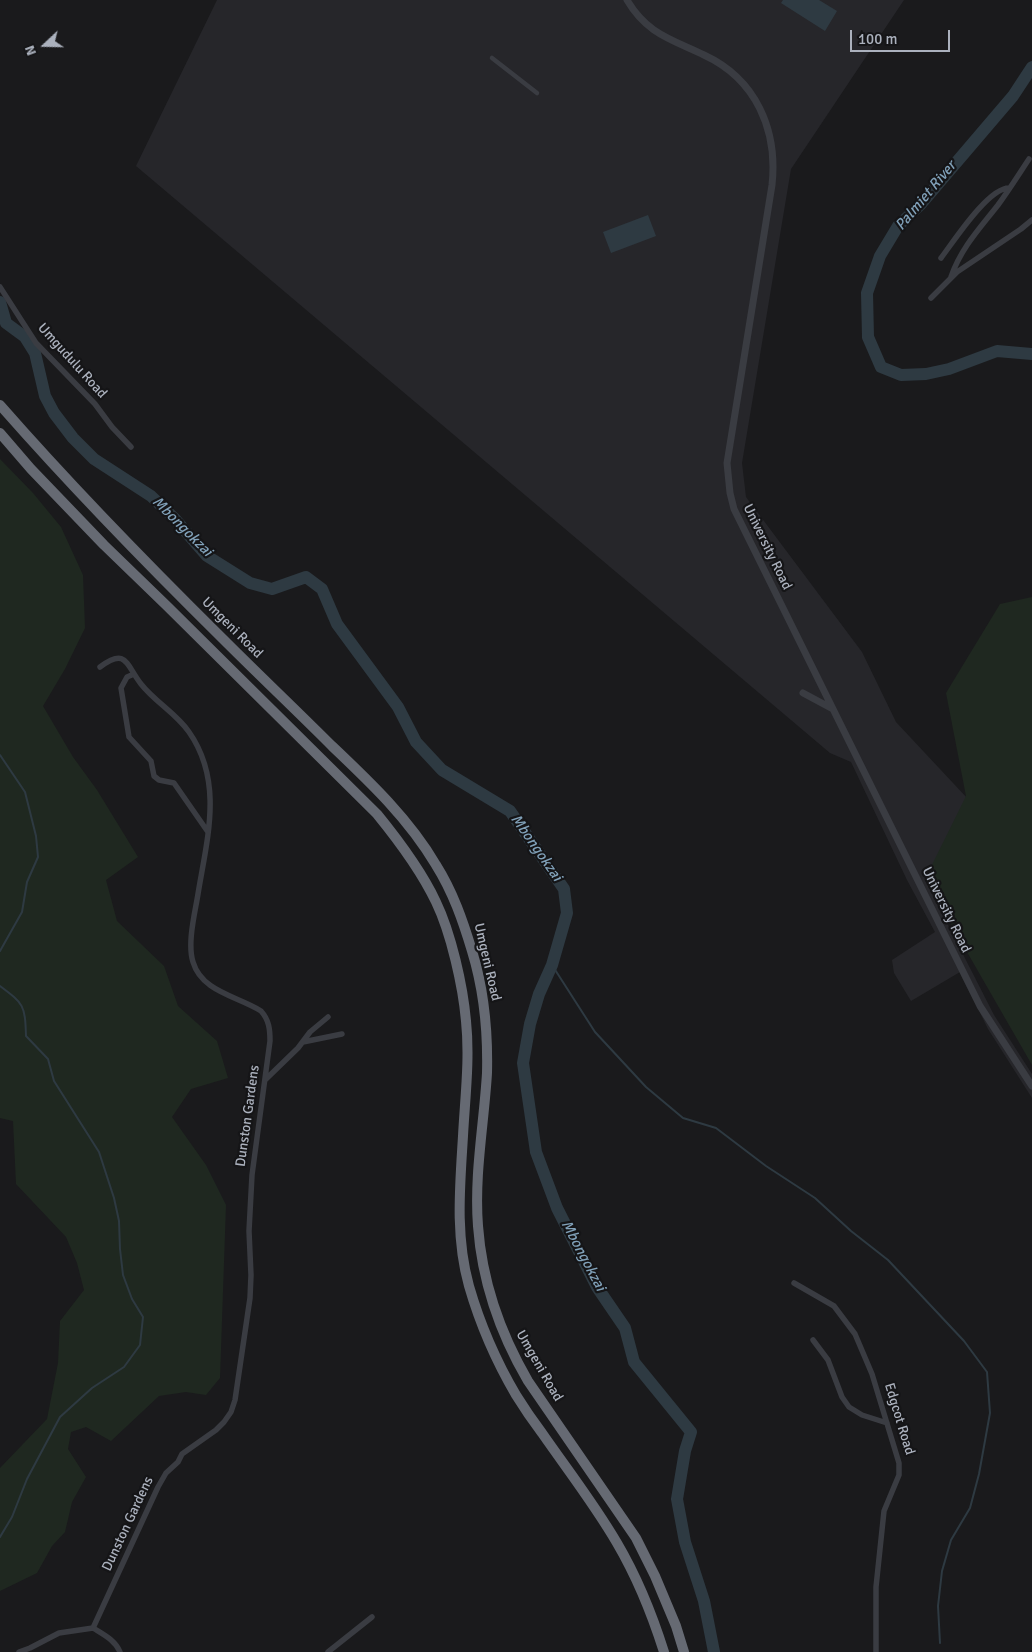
<!DOCTYPE html>
<html>
<head>
<meta charset="utf-8">
<style>
  body { margin:0 }
  #map { position:relative; width:1032px; height:1652px; overflow:hidden; background:#1a1a1c; font-family:Signika,sans-serif }
  canvas { display:block }
  .north { position:absolute; left:20px; top:20px; width:50px; height:50px; -webkit-text-stroke:4px #151517; paint-order:stroke; rotate:249deg; font-size:14px; font-weight:700; line-height:20px; text-align:center; color:#abb1bd }
  .north::after { content:''; display:block; margin:auto; width:18px; height:22px; background:#abb1bd; clip-path:polygon(50% 0,100% 100%,50% 72%,0 100%) }
  .scale { position:absolute; left:850px; top:30px; width:100px; height:22px; box-sizing:border-box; border:2px solid #abb1bd; border-top:0; padding-left:6px; font-size:15px; line-height:18px; white-space:nowrap; color:#abb1bd; -webkit-text-stroke:4px #151517; paint-order:stroke }
</style>
</head>
<body>
<div id="map">
<canvas width="1032" height="1652"></canvas>
<div class="north">N</div>
<div class="scale">100 m</div>
</div>
<script>
const context = document.querySelector('canvas').getContext('2d');
context.lineJoin = 'round';
function fill(path, color) { context.fillStyle = color; context.fill(path, 'evenodd'); }
function stroke(path, color, width, dash) { context.strokeStyle = color; context.lineWidth = width; context.lineCap = dash ? 'butt' : 'round'; context.setLineDash(dash || []); context.stroke(path); }
function drawText(font, color, halo, rows, align = 'center') {
  context.font = font + ' Signika,sans-serif'; context.lineWidth = 4.5; context.setLineDash([]); context.textBaseline = 'middle'; context.strokeStyle = halo; context.fillStyle = color; for (const [text, x, y, turn = 0] of rows) {
    context.save(); context.translate(x, y); context.rotate((+turn || 0) * Math.PI / 180); context.textAlign = isNaN(turn) ? turn : align; if (halo) context.strokeText(text, 0, 0); context.fillText(text, 0, 0); context.restore();
  }
}
fill(new Path2D(`
  M 217,0 L 904,0 L 791,169 L 742,463 L 746,497 L 862,652 L 896,722 L 968,799 L 925,880 L 994,1015 L 1032,1074 L 1032,1098 L 988,1029 L 960,972 L 911,1001 L 894,973 L 892,960 L 935,932 L 907,880 L 851,762 L 830,753 L 136,166 Z`), '#26262a');
fill(new Path2D(`
  M 0,459 L 33,493 L 61,527 L 83,575 L 85,628 L 65,669 L 43,706 L 73,757 L 97,790 L 138,857 L 106,880 L 117,921 L 164,966 L 178,1006 L 217,1041 L 228,1078 L 191,1089 L 172,1117 L 206,1165 L 226,1205 L 220,1378 L 206,1395 L 186,1392 L 159,1396 L 111,1441 L 86,1427 L 71,1432 L 68,1449 L 86,1477 L 72,1502 L 65,1532 L 52,1546 L 37,1573 L 0,1591 L 0,1468 L 47,1419 L 58,1363 L 60,1321 L 84,1290 L 77,1263 L 66,1237 L 16,1184 L 13,1121 L 0,1118 Z
  M 1032,597 L 1032,1065 L 925,879 L 966,796 L 946,693 L 1000,604 Z`), '#1f2820');
fill(new Path2D(`
  M 783,0 L 819,0 L 837,11 L 825,31 L 781,3 Z
  M 648,215 L 656,236 L 611,253 L 603,232 Z`), '#2e3a42');
stroke(new Path2D(`
  M 0,755 L 25,792 L 36,836 L 38,857 L 27,882 L 22,912 L 0,951
  M 552,965 L 595,1032 L 646,1087 L 683,1118 L 716,1128 L 766,1166 L 815,1198 L 851,1231 L 888,1260 L 964,1341 L 987,1372 L 990,1413 L 979,1474 L 970,1508 L 951,1540 L 942,1571 L 938,1606 L 940,1643
  M 0,986 C 24,1004 25,1005 26,1036 L 48,1059 L 54,1081 L 99,1152 L 114,1198 L 119,1221 L 120,1249 L 123,1275 L 132,1299 L 143,1317 L 140,1345 L 124,1367 L 92,1388 L 60,1417 L 27,1479 L 12,1517 L 0,1537`), '#2e3a42', 2);
stroke(new Path2D(`
  M 1032,67 L 1013,96 L 920,205 L 898,226 L 880,256 L 867,293 L 868,337 L 881,367 L 901,375 L 926,374 L 949,369 L 997,351 L 1032,354
  M 0,302 L 6,323 L 25,337 L 35,353 L 45,396 L 54,413 L 73,438 L 94,459 L 151,496 L 174,518 L 207,556 L 250,583 L 272,589 L 306,577 L 322,589 L 337,624 L 398,707 L 416,742 L 442,770 L 510,811 L 564,889 L 567,913 L 552,965 L 539,994 L 530,1024 L 523,1063 L 536,1152 L 557,1208 L 597,1287 L 625,1328 L 634,1362 L 691,1432 L 685,1451 L 677,1499 L 685,1542 L 704,1601 L 714,1652`), '#2e3a42', 12);
stroke(new Path2D(`
  M 492,58 L 537,93`), '#3a3c42', 4.5);
stroke(new Path2D(`
  M 941,258 C 954,241 988,188 1009,188
  M 951,277 C 961,248 980,228 998,205 C 1009,190 1019,174 1029,159
  M 0,287 L 36,343 L 95,404 L 112,427 L 131,447
  M 931,298 L 957,272 L 1021,229 L 1032,220
  M 134,674 L 127,677 L 121,688 L 129,737 L 151,761 L 154,776 L 159,780 L 174,783 L 208,832
  M 303,1042 L 342,1034
  M 265,1080 L 298,1048 L 310,1032 L 328,1017
  M 794,1283 L 834,1306 L 855,1334 L 872,1374 L 899,1463 L 899,1475 L 884,1511 L 876,1587 L 876,1652
  M 813,1340 L 828,1360 L 842,1397 L 849,1407 L 862,1415 L 887,1423
  M 93,1628 L 158,1487 L 166,1473 L 178,1462 L 182,1454 L 216,1430 L 224,1422 L 231,1412 L 235,1400 L 250,1298 L 251,1275 L 249,1231 L 252,1175 L 270,1041 C 270,1029 269,1020 261,1011 C 237,996 202,992 193,962 C 187,943 195,913 198,894 C 207,839 224,782 189,732 C 176,713 155,702 141,684 C 126,665 127,647 100,667
  M 93,1628 C 104,1635 115,1640 120,1652
  M 19,1652 L 30,1648 L 59,1633 L 93,1628
  M 328,1652 L 372,1617`), '#3a3c42', 5.5);
stroke(new Path2D(`
  M 627,0 C 647,34 671,39 704,55 C 756,79 778,130 772,185 L 727,463 L 730,493 L 734,509 L 980,1006 L 1032,1086
  M 803,693 L 831,708`), '#3a3c42', 7);
stroke(new Path2D(`
  M 0,405 C 71,486 146,563 223,639 C 259,675 296,710 332,746 C 370,782 409,819 436,865 C 453,892 463,921 472,951 C 484,990 488,1032 487,1073 C 484,1124 474,1175 478,1226 C 482,1281 500,1333 528,1381 L 636,1538 L 655,1576 L 676,1626 L 684,1652
  M 0,433 L 31,469 L 104,545 L 166,605 L 377,814 C 399,841 421,870 436,902 C 451,933 463,986 466,1021 C 470,1059 465,1098 463,1136 C 460,1186 455,1236 469,1286 C 480,1324 496,1361 516,1395 C 524,1408 533,1421 542,1433 C 567,1469 595,1505 617,1543 C 637,1577 652,1614 664,1652`), '#666a73', 10);
drawText('14px', '#abb1bd', '#151517', [
  ["Umgudulu Road",72,361,48],
  ["University Road",767,547,64],
  ["Umgeni Road",232,628,45],
  ["University Road",946,910,64],
  ["Umgeni Road",487,962,77],
  ["Dunston Gardens",248,1116,-82],
  ["Umgeni Road",539,1366,60],
  ["Edgcot Road",899,1419,73],
  ["Dunston Gardens",128,1524,-65]
]);
drawText('italic 15px', '#81a1b9', '#151517', [
  ["Palmiet River",926,196,-50],
  ["Mbongokzai",182,527,45],
  ["Mbongokzai",536,848,55],
  ["Mbongokzai",583,1256,62]
]);
</script>
</body>
</html>
